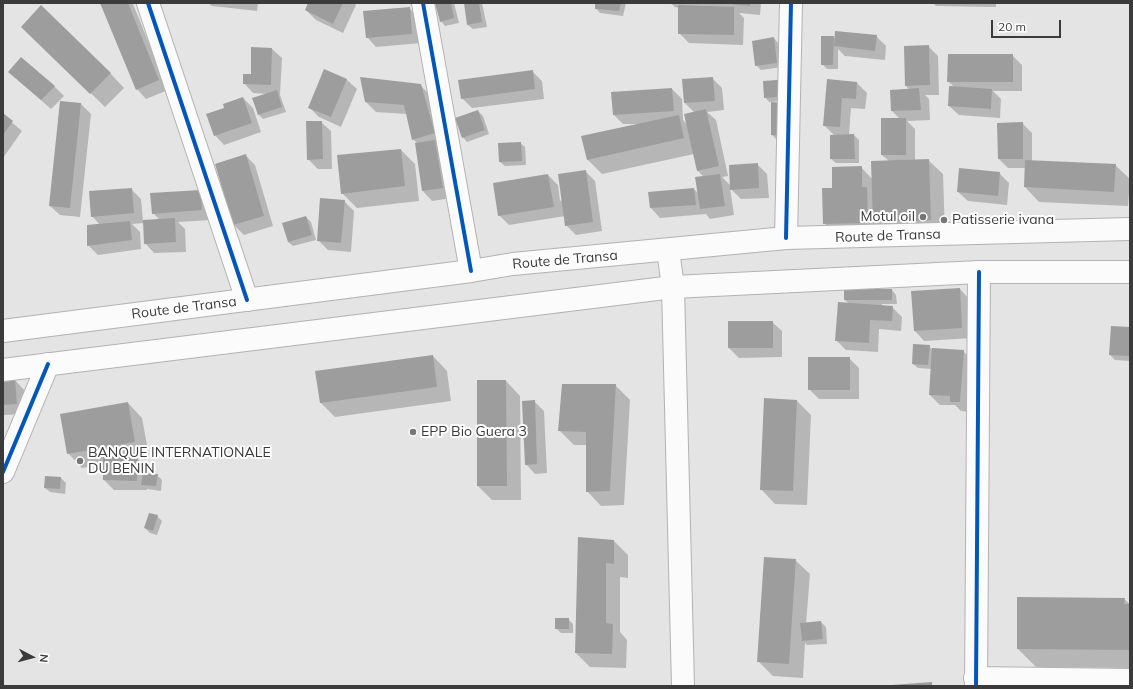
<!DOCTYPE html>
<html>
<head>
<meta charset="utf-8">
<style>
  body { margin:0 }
  #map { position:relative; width:1133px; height:689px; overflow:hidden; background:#e4e4e4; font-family:Mulish,sans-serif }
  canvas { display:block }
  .frame { position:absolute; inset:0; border:4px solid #3b3b3c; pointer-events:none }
  .north { position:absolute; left:12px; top:637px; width:40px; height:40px; -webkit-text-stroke:3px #fff; paint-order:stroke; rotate:96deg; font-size:11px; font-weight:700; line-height:16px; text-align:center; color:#3b3b3c }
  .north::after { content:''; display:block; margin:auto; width:14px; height:18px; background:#3b3b3c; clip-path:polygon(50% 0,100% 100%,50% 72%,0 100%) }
  .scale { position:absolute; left:991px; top:20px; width:70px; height:18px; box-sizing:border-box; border:2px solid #3b3b3c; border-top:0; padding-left:5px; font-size:12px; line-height:14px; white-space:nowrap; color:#3b3b3c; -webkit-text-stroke:3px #fff; paint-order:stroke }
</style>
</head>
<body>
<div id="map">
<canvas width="1133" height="689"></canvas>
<div class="frame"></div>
<div class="north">N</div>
<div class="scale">20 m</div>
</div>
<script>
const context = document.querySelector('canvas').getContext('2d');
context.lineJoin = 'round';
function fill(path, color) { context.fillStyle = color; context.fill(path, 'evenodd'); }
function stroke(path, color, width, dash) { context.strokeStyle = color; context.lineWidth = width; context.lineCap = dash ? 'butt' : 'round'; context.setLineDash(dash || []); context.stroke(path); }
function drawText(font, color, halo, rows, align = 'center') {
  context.font = font + ' Mulish,sans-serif'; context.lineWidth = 4; context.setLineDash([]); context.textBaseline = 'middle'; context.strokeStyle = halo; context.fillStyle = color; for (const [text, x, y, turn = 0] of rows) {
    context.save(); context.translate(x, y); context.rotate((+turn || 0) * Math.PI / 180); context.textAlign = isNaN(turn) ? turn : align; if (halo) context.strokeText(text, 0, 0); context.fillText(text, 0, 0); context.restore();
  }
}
fill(new Path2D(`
  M 101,3 L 133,4 L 168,90 L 146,99 L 137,89 Z
  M 208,3 L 258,3 L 257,11 L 212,6 Z
  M 309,3 L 354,3 L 356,5 L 343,33 L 316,20 L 306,10 Z
  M 436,3 L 454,3 L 459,23 L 445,26 L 441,21 Z
  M 465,3 L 482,3 L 487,27 L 473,29 L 468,25 Z
  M 596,3 L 626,3 L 623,16 L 600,13 L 596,8 Z
  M 670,3 L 761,3 L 760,15 L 739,13 L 744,18 L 743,45 L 689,43 L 679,33 L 679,8 L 675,7 Z
  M 933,3 L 996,3 L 996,7 L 936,6 Z
  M 409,8 L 419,18 L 421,43 L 376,47 L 367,37 Z
  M 876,36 L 886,46 L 885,60 L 845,56 L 838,49 L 838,69 L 827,69 L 822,64 L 833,37 L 836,39 Z
  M 774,38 L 778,43 L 782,67 L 761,70 L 756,65 Z
  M 37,41 L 110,73 L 124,88 L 105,107 Z
  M 928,46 L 938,56 L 939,95 L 925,95 L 929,99 L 930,120 L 907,121 L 915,129 L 915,160 L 928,160 L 943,174 L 945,234 L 834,233 L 824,223 L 834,189 L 861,167 L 872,179 L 889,161 L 882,155 L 900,119 L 892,111 L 891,91 L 910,90 L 906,86 Z
  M 272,49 L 282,58 L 280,95 L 286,112 L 263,119 L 259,115 L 268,94 L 253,93 L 244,83 L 251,75 Z
  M 1012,55 L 1022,65 L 1022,91 L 993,91 L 1001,99 L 1000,118 L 959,115 L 949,106 L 954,87 L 948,81 Z
  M 325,70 L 347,80 L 357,89 L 341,127 L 319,117 L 309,107 Z
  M 532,71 L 542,81 L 544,99 L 472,108 L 462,98 Z
  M 9,72 L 54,86 L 64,96 L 51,109 Z
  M 712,78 L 722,88 L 724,110 L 707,112 L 716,120 L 728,176 L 722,177 L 731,186 L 757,164 L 767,174 L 769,198 L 741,199 L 730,188 L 734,215 L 710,219 L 706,214 L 660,218 L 651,208 L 694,189 L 698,193 L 704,177 L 698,171 L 694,154 L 602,174 L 587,159 L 637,125 L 636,124 L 623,124 L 614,115 L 672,89 L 682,99 L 683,120 L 687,124 L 695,113 L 685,103 Z
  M 791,80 L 797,100 L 769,102 L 765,97 Z
  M 828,80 L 857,83 L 867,93 L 865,109 L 851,108 L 849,135 L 854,135 L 859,140 L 859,163 L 836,163 L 831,159 L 835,136 L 824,125 Z
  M 420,85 L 430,95 L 452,198 L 432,201 L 423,191 L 418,144 L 413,139 L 407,114 L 376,112 L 366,102 Z
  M 243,98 L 253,108 L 261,132 L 224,145 L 215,135 L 225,109 Z
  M 772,103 L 790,140 L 776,139 L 772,135 Z
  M 81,104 L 91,114 L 80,217 L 60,215 L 50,206 Z
  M 478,111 L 483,116 L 489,134 L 467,142 L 463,137 Z
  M 3,115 L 22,131 L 3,158 Z
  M 321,122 L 331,131 L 332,169 L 318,169 L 308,159 Z
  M 1022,123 L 1032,133 L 1032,161 L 1115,165 L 1130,179 L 1128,206 L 1039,202 L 1025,187 L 1026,168 L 1008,168 L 999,159 Z
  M 520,143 L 525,147 L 526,165 L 505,166 L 500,162 Z
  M 401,150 L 415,164 L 419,201 L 357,208 L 342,193 Z
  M 245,155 L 255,165 L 273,226 L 244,235 L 234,225 L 216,164 Z
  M 585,171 L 595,181 L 602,231 L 576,235 L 566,225 L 565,216 L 509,225 L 499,215 L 548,175 L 558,185 L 560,201 L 562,200 Z
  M 999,173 L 1009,183 L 1007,205 L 968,201 L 958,192 Z
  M 131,189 L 141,199 L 143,221 L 160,220 L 153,213 L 200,191 L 211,220 L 178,222 L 185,229 L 186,252 L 154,253 L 145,243 L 144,223 L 132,224 L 140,232 L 141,249 L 98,255 L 88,245 L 100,225 L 92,216 Z
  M 344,201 L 354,211 L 351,252 L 328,250 L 318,240 Z
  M 306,217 L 311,222 L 316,240 L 293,246 L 288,242 Z
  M 960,289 L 969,299 L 972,338 L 924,341 L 915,331 L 912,292 Z
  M 892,290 L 896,295 L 897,304 L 882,304 L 882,306 L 892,307 L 902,317 L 901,331 L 879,329 L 878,352 L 846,350 L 836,340 L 849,304 L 845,300 Z
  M 772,322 L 782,331 L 782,357 L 739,358 L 729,348 Z
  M 1112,327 L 1130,328 L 1130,361 L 1115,360 L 1110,355 Z
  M 929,346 L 932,349 L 963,351 L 973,361 L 970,412 L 961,411 L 955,405 L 940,405 L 930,395 L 932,369 L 918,368 L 913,364 Z
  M 433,356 L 447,371 L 451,401 L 335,417 L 320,402 Z
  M 849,358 L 859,368 L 859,399 L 819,399 L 809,389 Z
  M 15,380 L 24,390 L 26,414 L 3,415 L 3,381 Z
  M 506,381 L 520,396 L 521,500 L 492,500 L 478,486 Z
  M 615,385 L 630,400 L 624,505 L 601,506 L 587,491 L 587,445 L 574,445 L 559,430 Z
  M 765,399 L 797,401 L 811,415 L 807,505 L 775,504 L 761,489 Z
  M 534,401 L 544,411 L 547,473 L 535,474 L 526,464 Z
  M 128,403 L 142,418 L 149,456 L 137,458 L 147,468 L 147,474 L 157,475 L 162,480 L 161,491 L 147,489 L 147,490 L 114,490 L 104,480 L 104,464 L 82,468 L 68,453 Z
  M 61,478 L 66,483 L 65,494 L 50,492 L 45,488 Z
  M 157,516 L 162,521 L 157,535 L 150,533 L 145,528 Z
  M 579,538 L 614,541 L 628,555 L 628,578 L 620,577 L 620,632 L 627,640 L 626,668 L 590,667 L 576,653 Z
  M 795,560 L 810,574 L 806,624 L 821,622 L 826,627 L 827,644 L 807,645 L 805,643 L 803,678 L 773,676 L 758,661 Z
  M 1124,599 L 1130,604 L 1130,668 L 1036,667 L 1018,649 Z
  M 568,619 L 573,624 L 573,633 L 561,633 L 556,628 Z`), '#0003');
fill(new Path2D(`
  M 100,3 L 128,3 L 159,80 L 136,90 Z
  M 308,3 L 343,3 L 333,24 L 305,10 Z
  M 435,3 L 451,3 L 454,18 L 440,22 Z
  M 464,3 L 479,3 L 482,22 L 467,25 Z
  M 595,3 L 621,3 L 619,11 L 595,9 Z
  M 731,3 L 750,3 L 750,6 L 731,4 Z
  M 41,5 L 111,73 L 90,94 L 21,27 Z
  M 678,5 L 734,7 L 734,35 L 678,34 Z
  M 410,7 L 412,34 L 366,38 L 363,11 Z
  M 835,31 L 877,35 L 875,51 L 834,46 Z
  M 821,36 L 834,36 L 833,65 L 821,65 Z
  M 774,37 L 777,63 L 755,66 L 752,41 Z
  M 929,45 L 930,85 L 905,86 L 904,46 Z
  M 251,47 L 272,48 L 271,85 L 243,84 L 243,74 L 251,74 Z
  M 948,54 L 1013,54 L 1013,82 L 947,82 Z
  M 21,57 L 55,86 L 41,100 L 8,72 Z
  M 324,69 L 347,79 L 331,117 L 308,108 Z
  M 533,70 L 535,89 L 461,99 L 458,80 Z
  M 360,77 L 421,84 L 435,133 L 412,140 L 404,105 L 365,102 Z
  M 713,77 L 715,101 L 684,103 L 682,79 Z
  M 791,79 L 793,96 L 764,98 L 763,81 Z
  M 827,79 L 857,82 L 856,99 L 842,98 L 840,127 L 823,126 Z
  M 949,86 L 992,89 L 991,109 L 948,106 Z
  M 672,88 L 674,111 L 613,115 L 611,92 Z
  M 919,88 L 921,110 L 891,111 L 890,90 Z
  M 277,90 L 282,107 L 258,115 L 252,98 Z
  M 243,97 L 252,123 L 214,136 L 206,114 L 224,108 L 223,104 Z
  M 60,101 L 81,103 L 70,208 L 49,206 Z
  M 771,102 L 787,103 L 786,136 L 771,135 Z
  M 706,109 L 719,166 L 697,171 L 684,114 Z
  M 478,110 L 485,130 L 462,138 L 455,118 Z
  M 3,113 L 13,121 L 3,135 Z
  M 679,115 L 684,138 L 587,160 L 581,136 Z
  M 881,118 L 906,118 L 906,155 L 881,155 Z
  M 306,121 L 322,121 L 323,159 L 307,160 Z
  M 1023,122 L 1023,159 L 998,159 L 997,123 Z
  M 854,134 L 855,159 L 830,159 L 830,135 Z
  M 435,140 L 443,188 L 422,191 L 415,143 Z
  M 521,142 L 522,161 L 499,162 L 498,143 Z
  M 401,149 L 405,186 L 341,194 L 337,155 Z
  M 246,154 L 264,216 L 233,225 L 215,164 Z
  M 929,159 L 931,220 L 873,222 L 871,161 Z
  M 1025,160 L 1116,164 L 1114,192 L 1024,187 Z
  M 758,163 L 759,188 L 730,190 L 729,165 Z
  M 862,166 L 862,187 L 867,187 L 868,223 L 823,224 L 822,188 L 832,188 L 832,167 Z
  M 959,168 L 1000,172 L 998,196 L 957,192 Z
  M 586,170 L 593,222 L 565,226 L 558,174 Z
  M 548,174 L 554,207 L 498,216 L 493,183 Z
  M 720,174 L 725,206 L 700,209 L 695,177 Z
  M 132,188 L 134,213 L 91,217 L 89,191 Z
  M 694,188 L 696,205 L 650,208 L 648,192 Z
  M 201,190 L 202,210 L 152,214 L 150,193 Z
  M 320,198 L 345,200 L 341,243 L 317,241 Z
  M 306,216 L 312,235 L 288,242 L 282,223 Z
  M 175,218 L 176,242 L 144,244 L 143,220 Z
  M 130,221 L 132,240 L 87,246 L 87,225 Z
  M 960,288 L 962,328 L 914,331 L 911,291 Z
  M 844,289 L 892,289 L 892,300 L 844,300 Z
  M 838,302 L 893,306 L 892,321 L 870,320 L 869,343 L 835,341 Z
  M 728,321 L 773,321 L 773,348 L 728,348 Z
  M 1111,326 L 1130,327 L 1129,356 L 1109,355 Z
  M 913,344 L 930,345 L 928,365 L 912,364 Z
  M 932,348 L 964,350 L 960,402 L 950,402 L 950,396 L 929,395 Z
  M 433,355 L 437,387 L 320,403 L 315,371 Z
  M 808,357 L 850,357 L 850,390 L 808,390 Z
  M 15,379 L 17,404 L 3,405 L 3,380 Z
  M 477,380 L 506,380 L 507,486 L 477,486 Z
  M 562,384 L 616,384 L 610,491 L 586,492 L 586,432 L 558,431 Z
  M 764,398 L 797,400 L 793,491 L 760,490 Z
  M 535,400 L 537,464 L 525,465 L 522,401 Z
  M 128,402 L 135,442 L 67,454 L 60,414 Z
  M 103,457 L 138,457 L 137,481 L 103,480 Z
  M 143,473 L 158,474 L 156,486 L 141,485 Z
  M 45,476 L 61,477 L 60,489 L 44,488 Z
  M 149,513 L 158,515 L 153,531 L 144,528 Z
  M 578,537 L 614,540 L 614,564 L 606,563 L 606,623 L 613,624 L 612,654 L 575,653 Z
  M 764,557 L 796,559 L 789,664 L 757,662 Z
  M 1017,597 L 1125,598 L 1124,604 L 1130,604 L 1130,650 L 1017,649 Z
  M 555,618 L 569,618 L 569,629 L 555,629 Z
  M 821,621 L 823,639 L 802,641 L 800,623 Z
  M 932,682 L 932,686 L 891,686 L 891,685 Z`), '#9d9d9d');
const minor = new Path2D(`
  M 148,3 L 247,300
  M 423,3 L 471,271
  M 786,238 L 791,3
  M 668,250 L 673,287 L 683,686
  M 3,472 L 48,364
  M 975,678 L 1130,680
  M 976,686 L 979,272`);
const major = new Path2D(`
  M 3,331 L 471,271 L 513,264 L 786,238 L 1130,229
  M 3,370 L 673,287 L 979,272 L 1130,272`);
stroke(minor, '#b2b2b2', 24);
stroke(major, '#b2b2b2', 24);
stroke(minor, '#fbfbfb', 22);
stroke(major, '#fbfbfb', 22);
stroke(new Path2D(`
  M 148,3 L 247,300
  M 423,3 L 471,271
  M 786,238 L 791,3
  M 3,472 L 48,364
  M 976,686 L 979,272`), '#0057b8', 4);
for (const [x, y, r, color] of [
  [923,217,4,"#767677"],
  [944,220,4,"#767677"],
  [413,432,4,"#767677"],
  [80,461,4,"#767677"]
]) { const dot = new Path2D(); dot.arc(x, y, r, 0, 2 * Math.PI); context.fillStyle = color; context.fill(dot); stroke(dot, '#fff', 1.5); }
drawText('14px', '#3b3b3c', '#fff', [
  ["Motul oil",915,217,"right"],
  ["Patisserie ivana",952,220],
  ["EPP Bio Guera 3",421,432],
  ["BANQUE INTERNATIONALE",88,453],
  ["DU BENIN",88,469]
], 'left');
drawText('14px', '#3b3b3c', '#fff', [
  ["Route de Transa",888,236,-2],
  ["Route de Transa",565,260,-5],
  ["Route de Transa",184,308,-7]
]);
</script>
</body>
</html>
